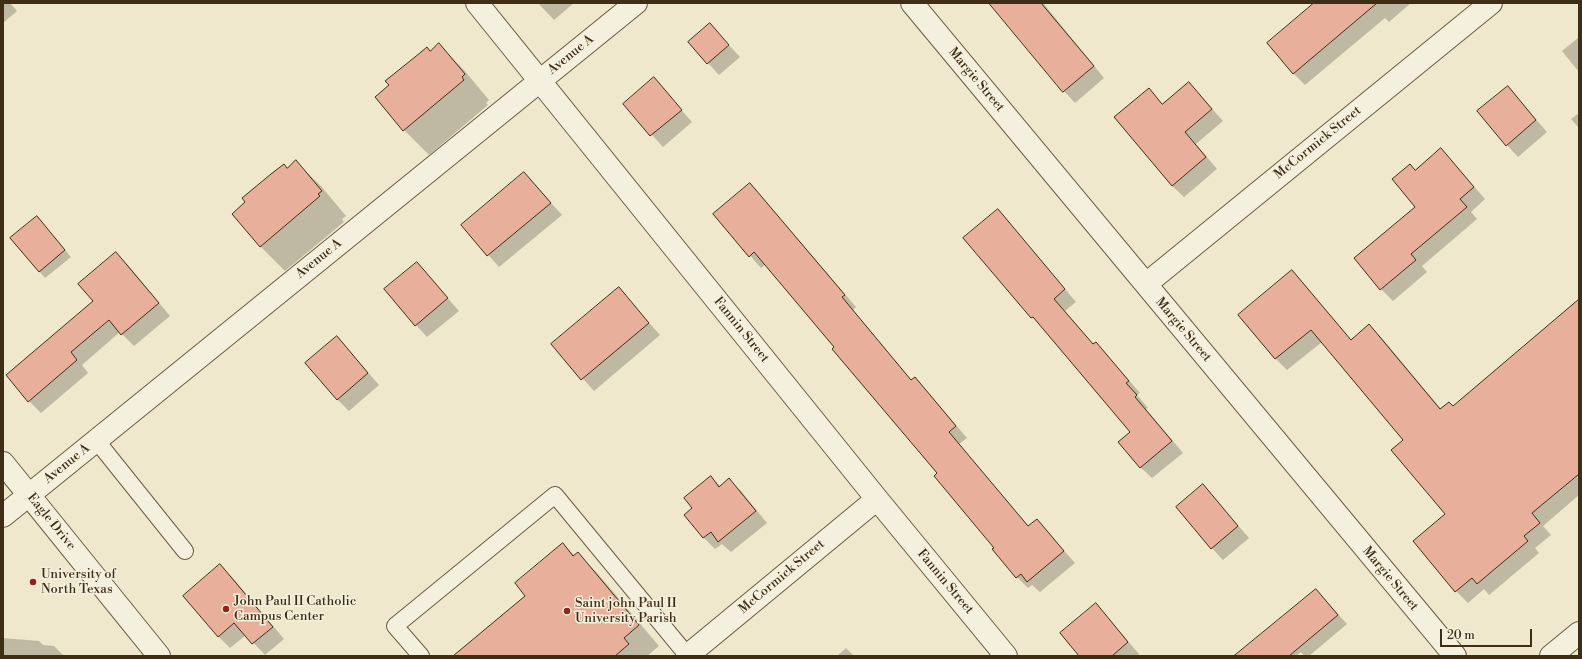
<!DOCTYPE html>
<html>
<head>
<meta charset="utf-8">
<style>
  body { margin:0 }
  #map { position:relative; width:1582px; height:659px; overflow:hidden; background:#efe8cc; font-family:"Libre Bodoni",serif }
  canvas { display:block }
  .frame { position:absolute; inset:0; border:4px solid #3f2e16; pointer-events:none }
  .scale { position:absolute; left:1440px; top:629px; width:92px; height:18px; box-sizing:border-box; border:2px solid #3f2e16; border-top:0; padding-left:5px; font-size:12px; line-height:14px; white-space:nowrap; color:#3f2e16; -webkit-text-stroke:3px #f5f0de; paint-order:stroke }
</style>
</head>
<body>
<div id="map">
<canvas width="1582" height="659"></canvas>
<div class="frame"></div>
<div class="scale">20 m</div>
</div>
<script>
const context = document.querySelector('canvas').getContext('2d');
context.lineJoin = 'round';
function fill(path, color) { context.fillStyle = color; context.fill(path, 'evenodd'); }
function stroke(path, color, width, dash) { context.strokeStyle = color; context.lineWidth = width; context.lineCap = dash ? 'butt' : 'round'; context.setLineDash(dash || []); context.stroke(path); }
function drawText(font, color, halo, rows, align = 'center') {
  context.font = font + ' "Libre Bodoni",serif'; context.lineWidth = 3; context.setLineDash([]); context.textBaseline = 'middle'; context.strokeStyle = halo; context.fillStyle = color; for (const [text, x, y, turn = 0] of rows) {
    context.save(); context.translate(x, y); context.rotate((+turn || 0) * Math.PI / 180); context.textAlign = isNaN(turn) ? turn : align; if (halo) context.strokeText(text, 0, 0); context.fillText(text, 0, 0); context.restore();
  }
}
fill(new Path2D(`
  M 3,3 L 10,3 L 17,11 L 3,23 Z
  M 538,3 L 574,3 L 554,20 Z
  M 991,3 L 1043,3 L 1104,78 L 1075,103 L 1064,91 Z
  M 1320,3 L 1411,3 L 1389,22 L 1385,18 L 1305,85 L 1293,73 Z
  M 710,25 L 740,57 L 719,75 L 708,63 Z
  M 1579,37 L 1579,72 L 1562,51 Z
  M 439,45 L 464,70 L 489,100 L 486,103 L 488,105 L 429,155 L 404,130 L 431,52 Z
  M 654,79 L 692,122 L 663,147 L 624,104 Z
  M 1189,83 L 1223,121 L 1196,144 L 1217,169 L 1184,197 L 1172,186 L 1115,118 L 1149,90 L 1163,105 Z
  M 1508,87 L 1547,132 L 1518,157 L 1507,145 Z
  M 1579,113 L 1579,128 L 1571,119 Z
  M 1441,149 L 1485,199 L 1471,212 L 1477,219 L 1422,266 L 1427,272 L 1393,301 L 1381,289 L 1416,207 L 1415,171 Z
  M 296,162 L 321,186 L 346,216 L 342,219 L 344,222 L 285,271 L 260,246 L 247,202 Z
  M 524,173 L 562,215 L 499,267 L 462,225 Z
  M 750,184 L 761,196 L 856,307 L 853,310 L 912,381 L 915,379 L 926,390 L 967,438 L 959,444 L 1029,527 L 1037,520 L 1075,563 L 1040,592 L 1032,585 L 1028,588 L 1017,577 L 939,473 L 835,347 L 766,264 L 761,268 L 714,214 Z
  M 998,210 L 1009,222 L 1076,302 L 1065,311 L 1094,345 L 1096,343 L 1107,355 L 1140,393 L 1137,395 L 1148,408 L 1146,409 L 1183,453 L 1152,478 L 1140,467 L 1131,432 L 965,238 Z
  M 42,223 L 71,257 L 45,278 L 11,238 Z
  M 116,253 L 128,265 L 170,316 L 134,346 L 120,332 L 82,365 L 88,373 L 41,413 L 29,401 L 95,301 Z
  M 417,263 L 459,311 L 427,337 L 416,325 Z
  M 1292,271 L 1303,283 L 1352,341 L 1369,326 L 1381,337 L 1441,409 L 1453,407 L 1579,311 L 1579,495 L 1543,526 L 1551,535 L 1535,548 L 1539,553 L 1489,595 L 1484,589 L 1468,603 L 1456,591 L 1414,541 L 1447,514 L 1405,440 L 1322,342 L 1287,370 L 1276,359 L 1239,315 Z
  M 618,288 L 660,335 L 594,391 L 552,344 Z
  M 337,337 L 379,385 L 349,411 L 337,399 Z
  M 711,477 L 721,487 L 729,480 L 741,491 L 767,523 L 731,552 L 722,544 L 715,549 L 703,537 L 694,508 Z
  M 1203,485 L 1249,538 L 1223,560 L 1212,548 Z
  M 563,544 L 575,556 L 578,554 L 598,574 L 659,646 L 647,656 L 472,656 L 526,597 Z
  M 220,566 L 232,577 L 284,639 L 265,655 L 246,635 L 230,648 L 218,636 Z
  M 1316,590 L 1347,624 L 1309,656 L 1304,656 L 1301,652 L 1296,656 L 1236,656 Z
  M 1096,604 L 1139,654 L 1137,656 L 1080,656 Z
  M 3,638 L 39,641 L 43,645 L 54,646 L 64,656 L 3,656 Z
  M 846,648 L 854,656 L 837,656 Z`), '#0003');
const building = new Path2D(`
  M 989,3 L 1041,3 L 1094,66 L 1063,92 Z
  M 1314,3 L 1377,3 L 1293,74 L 1267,43 Z
  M 710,23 L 729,45 L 707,64 L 688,42 Z
  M 439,43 L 465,74 L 462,77 L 464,80 L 403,131 L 375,97 L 389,85 L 385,81 L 415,57 L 427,47 L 430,51 Z
  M 654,77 L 682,110 L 650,136 L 623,104 Z
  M 1189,82 L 1212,109 L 1185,132 L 1206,157 L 1172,186 L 1114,117 L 1149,88 L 1162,104 Z
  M 1508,86 L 1536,120 L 1506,146 L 1477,111 Z
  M 1441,148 L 1474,187 L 1460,199 L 1467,207 L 1411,254 L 1416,260 L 1380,290 L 1354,258 L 1415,207 L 1392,179 L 1410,164 L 1415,170 Z
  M 296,160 L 322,191 L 318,194 L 320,196 L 260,247 L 232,214 L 245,202 L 242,198 L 271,174 L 284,164 L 287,168 Z
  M 524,172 L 551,203 L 487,256 L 461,225 Z
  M 750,183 L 845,295 L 842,297 L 911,380 L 915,377 L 956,426 L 949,432 L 1028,526 L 1037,519 L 1064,551 L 1027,582 L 1021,574 L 1016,578 L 992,549 L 994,548 L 934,476 L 937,473 L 832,349 L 834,347 L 754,252 L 749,257 L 713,214 Z
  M 998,209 L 1065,289 L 1054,299 L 1093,344 L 1096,342 L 1129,381 L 1126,383 L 1137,395 L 1135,397 L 1172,441 L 1140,468 L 1118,442 L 1130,432 L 1033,317 L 1031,318 L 963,238 Z
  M 37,216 L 65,250 L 39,272 L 10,238 Z
  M 116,252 L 159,303 L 121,335 L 109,320 L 71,352 L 77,360 L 28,402 L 6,375 L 93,301 L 78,284 Z
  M 417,262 L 448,298 L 415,326 L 384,289 Z
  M 1292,270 L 1351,340 L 1369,324 L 1440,409 L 1449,402 L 1453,406 L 1579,299 L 1579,474 L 1532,513 L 1540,523 L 1524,536 L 1528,541 L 1477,584 L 1472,578 L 1455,592 L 1413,541 L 1445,514 L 1391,450 L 1403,440 L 1311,330 L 1275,359 L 1238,315 Z
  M 619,287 L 649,323 L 581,380 L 551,344 Z
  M 337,336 L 368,373 L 337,400 L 305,363 Z
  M 711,476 L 719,487 L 729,478 L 756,511 L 718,542 L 711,532 L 703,538 L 684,515 L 692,508 L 684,498 Z
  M 1203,484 L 1238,526 L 1211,549 L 1176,507 Z
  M 563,543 L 573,556 L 578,552 L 639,625 L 624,638 L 629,644 L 615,656 L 453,656 L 525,596 L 515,583 Z
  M 220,564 L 273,627 L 252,644 L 234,623 L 218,637 L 183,596 Z
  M 1316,589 L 1338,615 L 1289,656 L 1234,656 Z
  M 1096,603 L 1128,642 L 1112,656 L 1079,656 L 1060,633 Z`);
fill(building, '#e8b09a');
stroke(building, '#3f2e16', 1);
const service = new Path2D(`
  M 96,440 L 185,551
  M 421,656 L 395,626 L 555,495 L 687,655`);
const minor = new Path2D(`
  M 477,3 L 877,499 L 1006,656
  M 912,3 L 1455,656
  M 1146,284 L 1491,3
  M 3,516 L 29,495
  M 687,656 L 877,499
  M 1551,656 L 1579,633`);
const tertiary = new Path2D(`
  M 3,463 L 159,656
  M 29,495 L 636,3`);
stroke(service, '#6b5c44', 18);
stroke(minor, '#6b5c44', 24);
stroke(tertiary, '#6b5c44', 24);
stroke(service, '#f5f0de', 16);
stroke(minor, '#f5f0de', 22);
stroke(tertiary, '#f5f0de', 22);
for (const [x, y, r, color] of [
  [33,582,4,"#8f2418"],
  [226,609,4,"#8f2418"],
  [567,611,4,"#8f2418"]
]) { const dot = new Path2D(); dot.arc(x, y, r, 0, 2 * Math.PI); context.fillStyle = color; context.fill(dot); stroke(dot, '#f5f0de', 1.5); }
drawText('13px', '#3f2e16', '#f5f0de', [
  ["Avenue A",571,55,-39],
  ["Margie Street",976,80,50],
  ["McCormick Street",1318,143,-39],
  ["Avenue A",319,259,-39],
  ["Fannin Street",741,330,51],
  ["Margie Street",1183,330,50],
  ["Avenue A",67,464,-39],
  ["Eagle Drive",51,522,51],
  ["McCormick Street",782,577,-40],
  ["Margie Street",1390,579,50],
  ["Fannin Street",945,582,50]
]);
drawText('13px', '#3f2e16', '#f5f0de', [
  ["University of",41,575],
  ["North Texas",41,590],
  ["John Paul II Catholic",234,602],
  ["Campus Center",234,617],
  ["Saint john Paul II",575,604],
  ["University Parish",575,619]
], 'left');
</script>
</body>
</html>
